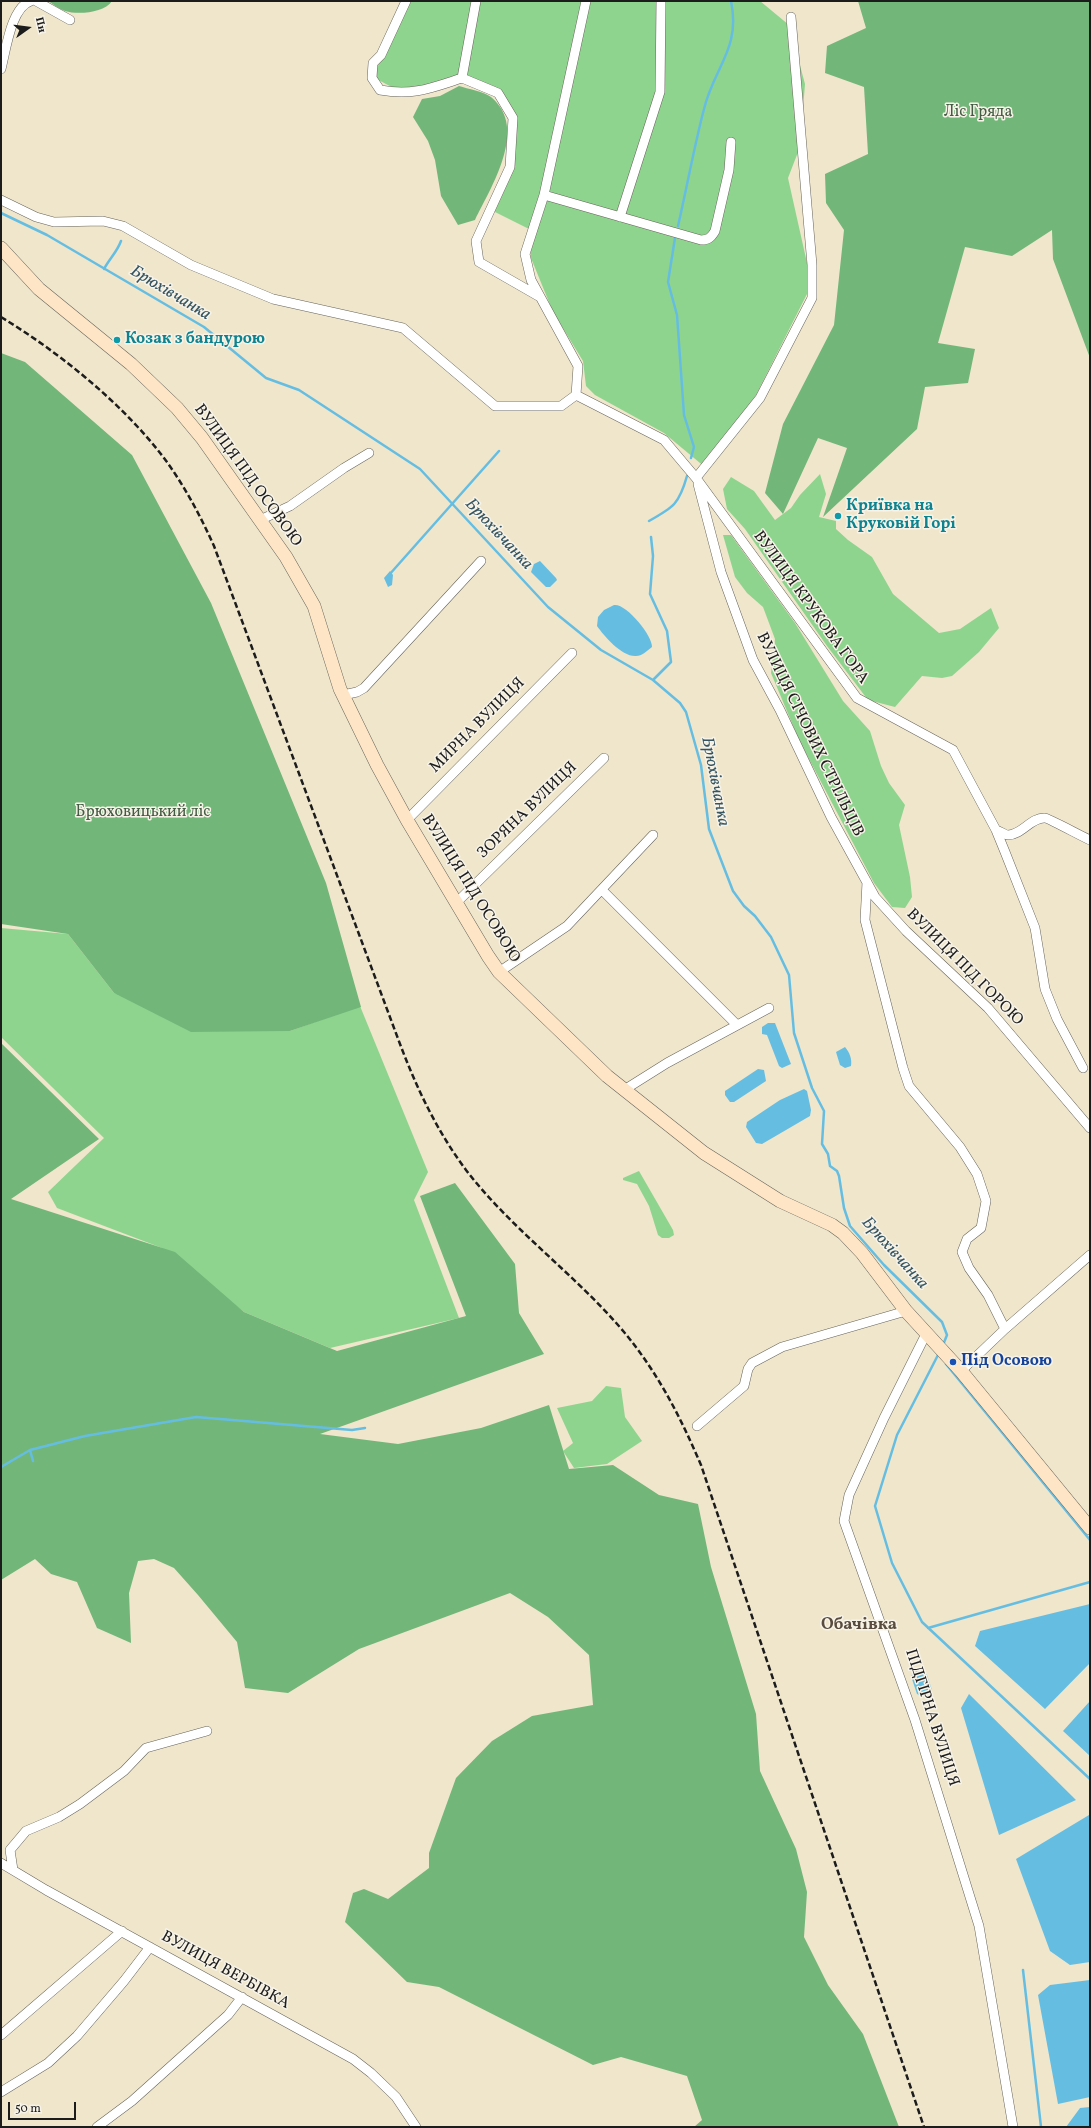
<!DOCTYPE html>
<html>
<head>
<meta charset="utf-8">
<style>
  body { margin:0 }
  #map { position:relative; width:1091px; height:2128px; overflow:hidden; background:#efe6cc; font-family:Vollkorn,serif }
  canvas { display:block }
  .frame { position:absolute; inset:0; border:2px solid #1c1c1c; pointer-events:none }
  .north { position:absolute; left:8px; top:8px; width:40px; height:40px; -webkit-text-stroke:3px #f7f3e8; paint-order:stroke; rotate:76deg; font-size:11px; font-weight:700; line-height:16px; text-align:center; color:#1c1c1c }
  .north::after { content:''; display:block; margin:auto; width:14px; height:18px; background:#1c1c1c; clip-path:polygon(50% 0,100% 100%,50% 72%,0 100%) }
  .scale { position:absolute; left:8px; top:2102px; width:68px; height:18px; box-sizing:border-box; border:2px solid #1c1c1c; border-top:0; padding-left:5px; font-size:12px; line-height:14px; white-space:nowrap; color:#1c1c1c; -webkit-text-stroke:3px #f7f3e8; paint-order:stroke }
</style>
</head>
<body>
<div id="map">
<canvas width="1091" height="2128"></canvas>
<div class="frame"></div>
<div class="north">Пн</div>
<div class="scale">50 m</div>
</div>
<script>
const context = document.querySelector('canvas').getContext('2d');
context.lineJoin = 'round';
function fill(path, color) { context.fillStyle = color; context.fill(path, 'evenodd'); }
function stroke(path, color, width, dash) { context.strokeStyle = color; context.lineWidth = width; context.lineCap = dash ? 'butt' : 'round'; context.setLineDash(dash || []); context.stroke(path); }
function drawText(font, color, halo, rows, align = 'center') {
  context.font = font + ' Vollkorn,serif'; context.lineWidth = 3; context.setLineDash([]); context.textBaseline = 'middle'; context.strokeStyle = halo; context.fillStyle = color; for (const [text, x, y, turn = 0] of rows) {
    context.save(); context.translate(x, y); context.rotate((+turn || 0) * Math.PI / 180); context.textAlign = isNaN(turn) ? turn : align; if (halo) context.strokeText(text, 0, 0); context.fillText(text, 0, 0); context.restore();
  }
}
fill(new Path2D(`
  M 407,1 L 760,1 L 789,25 L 805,84 L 800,147 L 788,178 L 807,263 L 807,294 L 756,395 L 706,468 L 664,433 L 595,395 L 586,386 L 583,361 L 553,312 L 531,258 L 529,229 L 493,211 L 514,169 L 516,117 L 500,90 L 466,75 L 429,86 L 399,91 L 373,77 Z
  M 820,474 L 826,494 L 819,517 L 836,521 L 836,529 L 848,540 L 872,557 L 893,594 L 939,633 L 960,629 L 991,608 L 999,628 L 979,652 L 952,676 L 942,678 L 922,676 L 895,707 L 868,700 L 827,646 L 745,529 L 727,509 L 723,489 L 731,477 L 754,491 L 775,520 L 791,508 L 800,495 Z
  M 723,535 L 731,535 L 795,623 L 843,701 L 870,731 L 881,766 L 889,783 L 905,805 L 899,825 L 910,877 L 912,897 L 905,908 L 892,907 L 874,883 L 799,740 L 771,673 L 775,639 L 763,607 L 747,593 L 735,577 Z
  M 1,928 L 68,934 L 114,993 L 290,1031 L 360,1006 L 428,1172 L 414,1200 L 459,1318 L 330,1348 L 244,1312 L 162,1248 L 57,1208 L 48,1192 L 104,1138 L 1,1037 Z
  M 639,1171 L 673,1230 L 674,1235 L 669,1238 L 662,1238 L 658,1235 L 649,1206 L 637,1184 L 623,1180 L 623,1178 Z
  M 606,1386 L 621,1388 L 625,1417 L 642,1441 L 607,1464 L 574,1468 L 563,1451 L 573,1443 L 557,1408 L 592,1401 Z`), '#8fd48e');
fill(new Path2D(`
  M 48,1 L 112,1 C 104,13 78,15 65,11 C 59,9 53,4 48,1 Z
  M 858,1 L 1090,1 L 1090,358 L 1053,259 L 1052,230 L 1012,256 L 965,247 L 938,343 L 975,349 L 968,383 L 925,387 L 917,429 L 823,517 L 847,448 L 818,438 L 783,514 L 765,493 L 783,424 L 834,325 L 844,230 L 826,203 L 825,174 L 868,154 L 864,87 L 825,73 L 827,46 L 866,28 Z
  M 459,86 C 468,89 483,91 491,97 C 529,128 491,187 475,220 L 458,225 L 441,196 L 435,160 L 428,141 L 413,117 L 422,99 L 440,96 Z
  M 1,353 L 25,362 L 132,455 L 211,603 L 326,883 L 361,1007 L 290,1031 L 191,1032 L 114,993 L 68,934 L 1,924 Z
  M 1,1043 L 99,1139 L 11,1199 L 175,1252 L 244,1312 L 337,1351 L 466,1316 L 420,1196 L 455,1183 L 515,1264 L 519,1313 L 544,1354 L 320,1434 L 398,1444 L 481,1428 L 549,1405 L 569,1469 L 613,1465 L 659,1495 L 698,1504 L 711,1567 L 756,1714 L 760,1771 L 796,1849 L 807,1892 L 804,1937 L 828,1985 L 863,2034 L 899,2127 L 694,2127 L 702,2120 L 687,2076 L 621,2057 L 593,2065 L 439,1987 L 407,1982 L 345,1922 L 353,1893 L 364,1889 L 388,1899 L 429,1868 L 429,1853 L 456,1778 L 492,1741 L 532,1716 L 593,1705 L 589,1655 L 548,1617 L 510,1593 L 359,1649 L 288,1693 L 245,1688 L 237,1642 L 198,1595 L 174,1568 L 154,1559 L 138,1561 L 129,1593 L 131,1643 L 97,1628 L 77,1582 L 51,1574 L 35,1559 L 1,1580 Z`), '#73b679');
fill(new Path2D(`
  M 540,561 L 556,578 L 557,580 L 550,587 L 546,587 L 531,572 L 534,564 Z
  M 390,571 L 393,575 L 392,585 L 388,587 L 384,578 Z
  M 614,605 C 626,603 653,636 652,647 C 647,651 642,656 636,656 C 622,657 604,636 597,626 L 598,617 L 604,610 Z
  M 768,1023 L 775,1023 L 791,1064 L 782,1068 L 779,1066 L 767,1035 L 762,1034 L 762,1027 Z
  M 845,1047 C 850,1053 852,1059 851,1066 L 845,1068 L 840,1065 L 836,1052 Z
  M 758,1069 L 764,1070 L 766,1081 L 734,1102 L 730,1102 L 725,1095 L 725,1091 Z
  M 804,1089 L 807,1091 L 811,1110 L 810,1116 L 762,1144 L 756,1143 L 746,1127 L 747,1122 L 780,1100 Z
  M 1090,1604 L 1090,1663 L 1045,1709 L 975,1646 L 980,1631 Z
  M 916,1671 L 923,1671 L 927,1675 L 932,1690 C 928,1695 922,1697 917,1694 L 911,1676 Z
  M 969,1694 L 1076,1800 L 999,1835 L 961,1708 Z
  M 1090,1701 L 1090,1756 L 1063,1731 Z
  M 1089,1815 L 1090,1962 L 1070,1965 L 1050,1951 L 1016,1859 Z
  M 1090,1980 L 1090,2097 L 1058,2104 L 1038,1995 L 1050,1985 Z
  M 1090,2107 L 1090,2127 L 1066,2127 L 1080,2108 Z`), '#65bee2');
stroke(new Path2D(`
  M 1,213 L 47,235 L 204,327 L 266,378 L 299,390 L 420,469 L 548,607 L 601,650 L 653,680 L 680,703 L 686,712 L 701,765 L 709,829 L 733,891 L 744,906 L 755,916 L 771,937 L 789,975 L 794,1033 L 812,1088 L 824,1111 L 822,1144 L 828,1154 L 830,1166 L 837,1171 L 839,1176 L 844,1208 L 850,1226 L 884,1265 L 942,1322 L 947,1335 L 943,1345
  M 678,226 C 687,187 694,147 704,109 C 714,67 741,49 731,1
  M 675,238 L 668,282 L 677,315 L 684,415 L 694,447 L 691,458
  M 104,269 C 110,258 117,252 121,241
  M 649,521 C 674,507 679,504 687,476
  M 651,537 L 653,556 L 650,594 L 667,631 L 671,662 L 653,680
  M 389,575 L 499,451
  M 939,1353 L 897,1435 L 875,1506 L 892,1563 L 922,1622 L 1090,1779
  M 946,1364 L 1090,1540
  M 30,1450 L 33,1461
  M 1,1467 L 30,1450 L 85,1436 L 196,1417 L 352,1430 L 365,1428
  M 928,1628 L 1090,1582
  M 1023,1970 L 1041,2127`), '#65bee2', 2.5);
const street = new Path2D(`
  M 36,1 L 70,20
  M 406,1 L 381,55 L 373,63 L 372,78 L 380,90 C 413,96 431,88 462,78
  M 476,1 L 462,78 L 498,93 L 513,118 L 510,167 L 476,241 L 479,262 L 540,297
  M 1,69 C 6,50 11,7 31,1
  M 544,195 L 701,240 C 708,240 711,238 715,231 L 729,170 L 731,142
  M 1,200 L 36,217 L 54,222 L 103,221 L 123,226 L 191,265 L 273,299 L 403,328 L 495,406 L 561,406 L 576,395 L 664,440 L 696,478 L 857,698 L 953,750 L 996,830 L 1005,852 L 1035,928 L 1045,989 L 1057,1019 L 1083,1068
  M 620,217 L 660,92 L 661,1
  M 576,395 L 578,366 L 531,280 L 525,254 L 544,195 L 586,1
  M 696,478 L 760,398 L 812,298 L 812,265 L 791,17
  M 698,484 L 721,572 L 753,660 L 780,710 L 831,817 L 875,897 L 906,931 L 988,1008 L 1090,1128
  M 260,520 L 290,506 L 344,468 L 369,453
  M 343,695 L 357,692 L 364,688 L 481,561
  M 407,820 L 572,653
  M 996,830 C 1000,831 1005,835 1008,835 C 1022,835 1031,817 1045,818 C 1048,818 1083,837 1090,840
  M 867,882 L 865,920 L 903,1068 L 909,1086 L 960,1147 L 977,1174 L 986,1201 L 981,1228 L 967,1239 L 962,1252 L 969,1268 L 988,1295 L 1005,1329
  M 602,890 L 736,1024
  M 456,903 L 604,758
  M 499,972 L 567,926 L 653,835
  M 624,1090 L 667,1063 L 769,1008
  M 926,1334 L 884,1418 L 849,1495 L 844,1521 L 915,1720 L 979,1926 L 1013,2127
  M 961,1371 L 1005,1329 L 1090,1255
  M 697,1426 L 744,1386 L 748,1369 L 752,1363 L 782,1347 L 906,1311
  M 1,1863 L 46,1890 L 353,2059 L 371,2073 L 396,2097 L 416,2127
  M 13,1870 L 10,1850 L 26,1831 L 59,1817 L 80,1804 L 124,1771 L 146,1748 L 207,1731
  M 1,2035 L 122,1931
  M 1,2092 L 48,2063 L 77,2036 L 124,1981 L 150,1947
  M 97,2127 L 132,2101 L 228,2015 L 242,1997`);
const secondary = new Path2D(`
  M 1,248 L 39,289 L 131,364 L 177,408 L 202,438 L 286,557 L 314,606 L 340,689 L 377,765 L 407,820 L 488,956 L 499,972 L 607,1076 L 704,1153 L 780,1201 L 832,1225 L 843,1233 L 862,1253 L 906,1311 L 961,1371 L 1090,1528`);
stroke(street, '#66635a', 10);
stroke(secondary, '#66635a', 14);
stroke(street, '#fff', 9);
stroke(secondary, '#fde5c5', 13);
stroke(new Path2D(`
  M 1,317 C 60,353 122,403 164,458 C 184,485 200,515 214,546 L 400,1044 C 417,1089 437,1131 466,1170 C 512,1230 575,1274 624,1332 C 658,1373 680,1416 701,1465 L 924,2127`), '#1c1c1c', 2.5, [6, 3]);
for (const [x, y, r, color] of [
  [117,340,4,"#0f9aa8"],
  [838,516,4,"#0f9aa8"],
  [953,1362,4,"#1a4fb4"]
]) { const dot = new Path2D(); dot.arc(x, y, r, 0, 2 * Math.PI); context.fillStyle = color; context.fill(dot); stroke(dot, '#f7f3e8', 1.5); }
drawText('16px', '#445c44', '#f7f3e8', [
  ["Ліс Гряда",978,113],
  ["Брюховицький ліс",143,813]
]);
drawText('bold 16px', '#0d838f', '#f7f3e8', [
  ["Козак з бандурою",125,340],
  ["Криївка на",846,507],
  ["Круковій Горі",846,525]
], 'left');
drawText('16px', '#1c1c1c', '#f7f3e8', [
  ["ВУЛИЦЯ ПІД ОСОВОЮ",247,476,54],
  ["ВУЛИЦЯ КРУКОВА ГОРА",810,608,54],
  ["МИРНА ВУЛИЦЯ",478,726,-45],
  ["ВУЛИЦЯ СІЧОВИХ СТРІЛЬЦІВ",809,735,64],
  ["ЗОРЯНА ВУЛИЦЯ",528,811,-44],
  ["ВУЛИЦЯ ПІД ОСОВОЮ",470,889,58],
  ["ВУЛИЦЯ ПІД ГОРОЮ",964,968,45],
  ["ПІДГІРНА ВУЛИЦЯ",931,1718,72],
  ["ВУЛИЦЯ ВЕРБІВКА",225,1971,29]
]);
drawText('bold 16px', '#164399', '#f7f3e8', [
  ["Під Осовою",961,1362]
], 'left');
drawText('italic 17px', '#365561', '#f7f3e8', [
  ["Брюхівчанка",170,294,31],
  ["Брюхівчанка",498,535,47],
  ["Брюхівчанка",714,782,79],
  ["Брюхівчанка",894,1254,48]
]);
drawText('bold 17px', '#594c3e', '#f7f3e8', [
  ["Обачівка",859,1626]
]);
</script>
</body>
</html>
